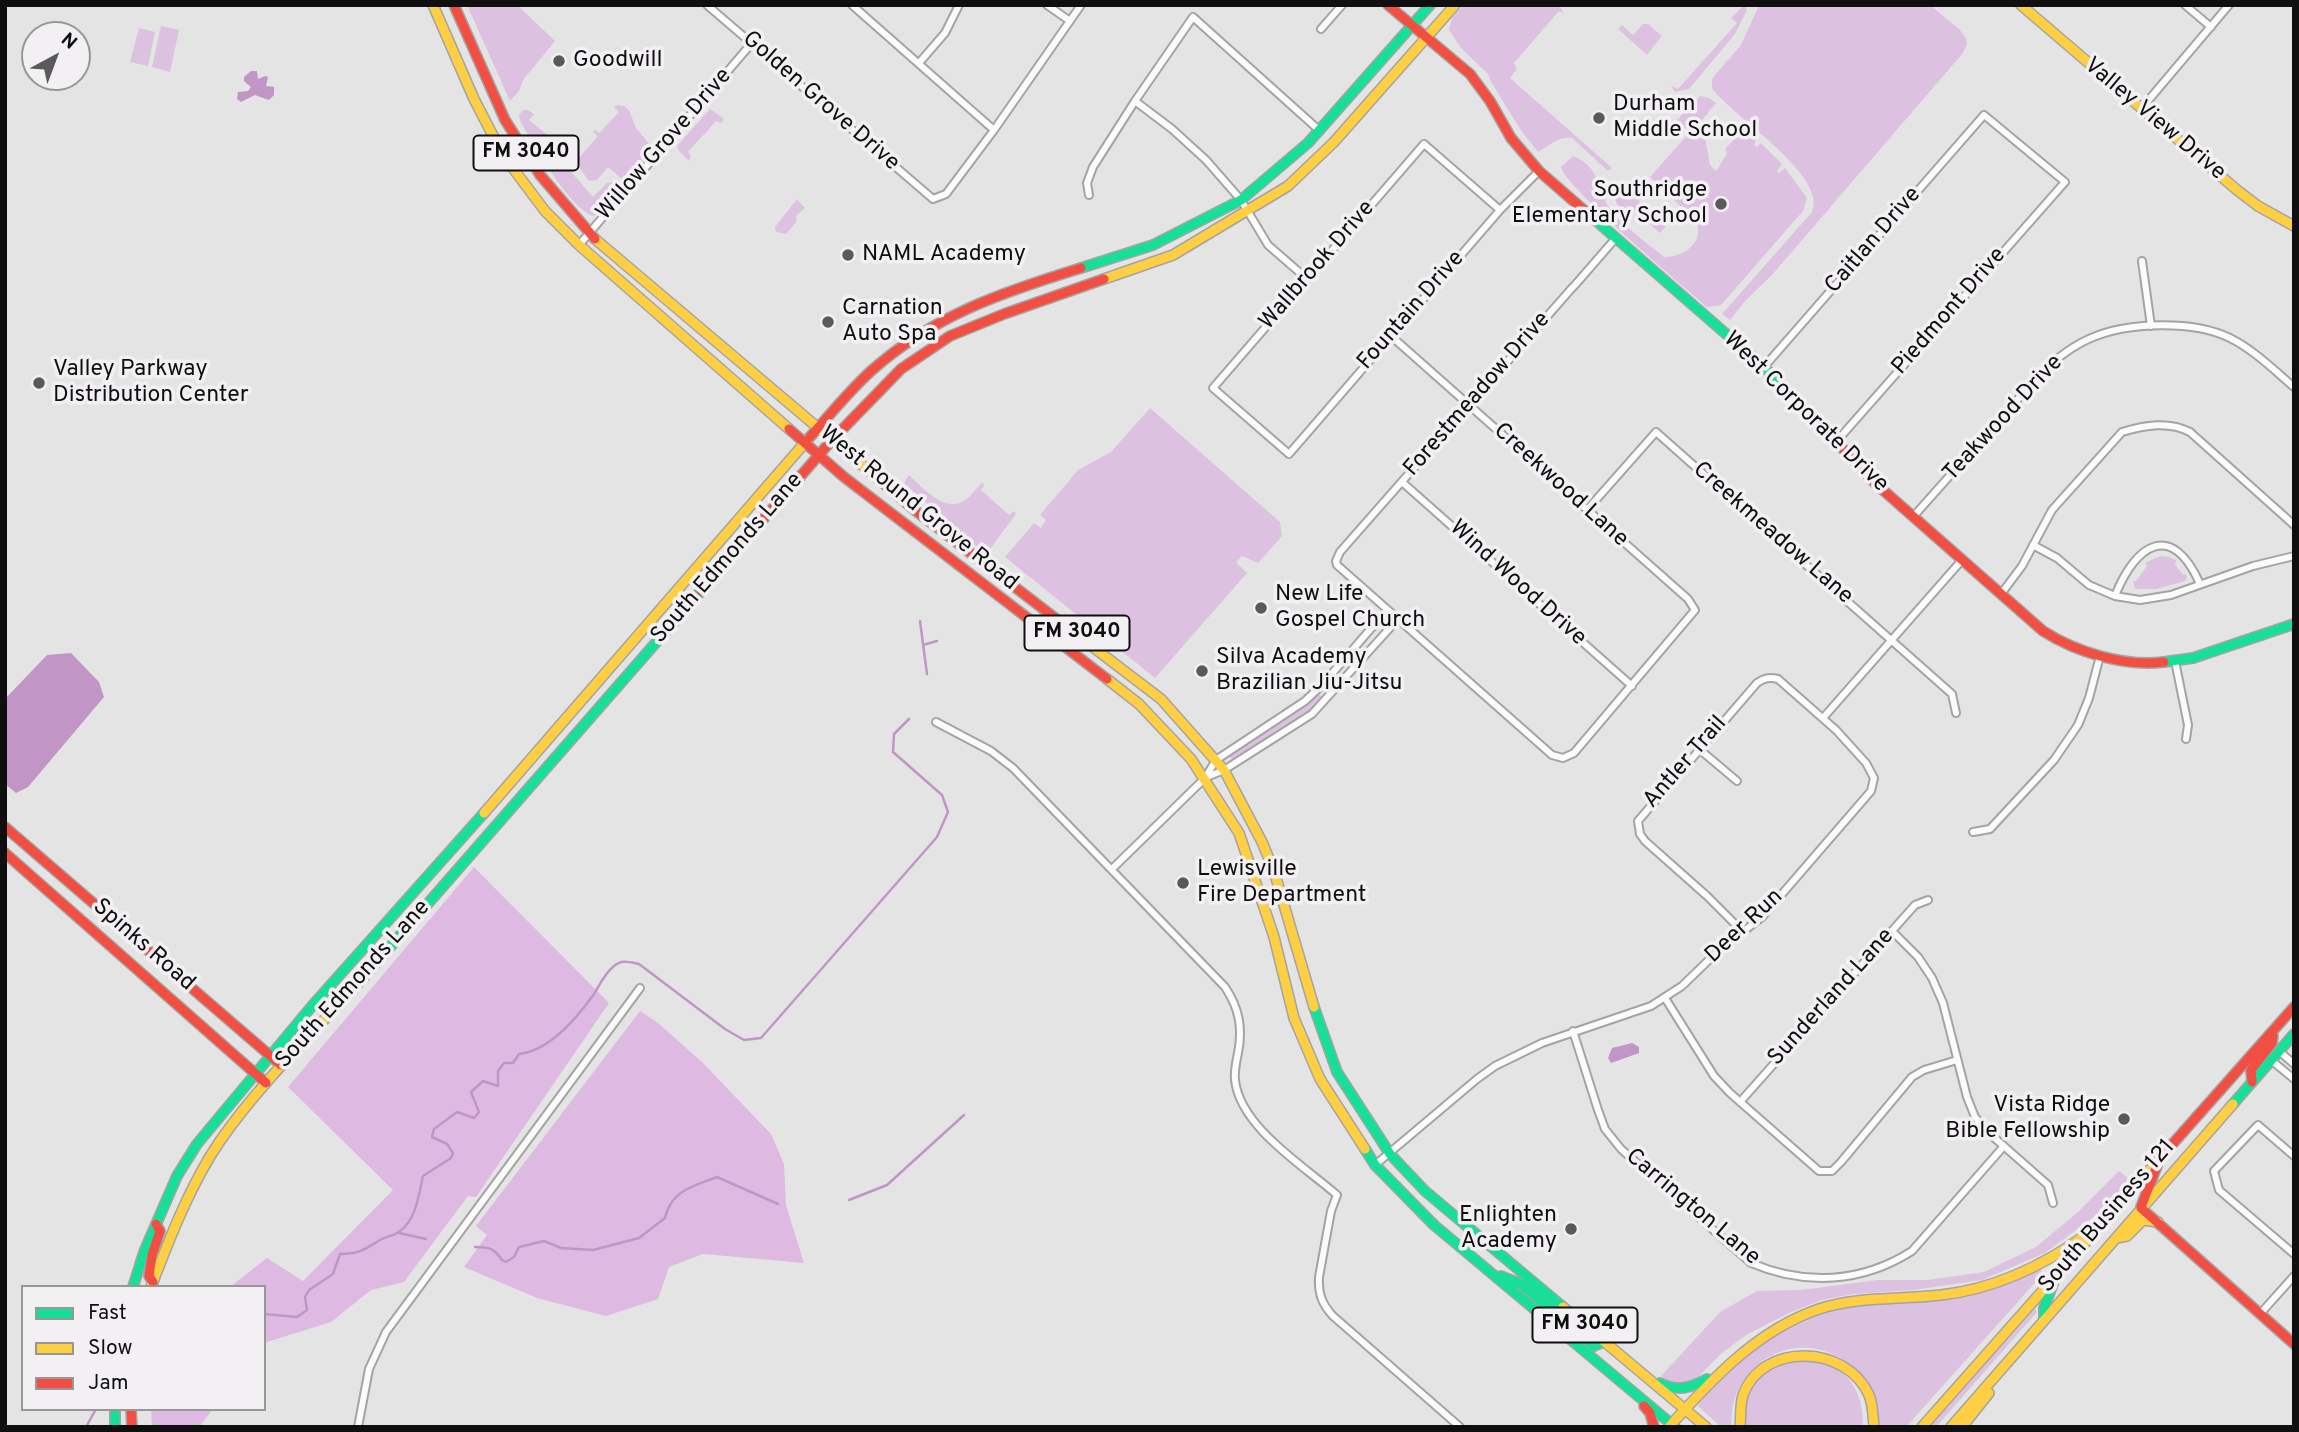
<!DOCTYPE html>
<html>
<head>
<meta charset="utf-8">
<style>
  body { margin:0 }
  #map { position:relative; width:2299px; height:1432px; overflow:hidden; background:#e5e4e5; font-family:Overpass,sans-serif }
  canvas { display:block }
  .frame { position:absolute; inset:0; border:7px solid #0f0f10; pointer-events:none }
  .legend { position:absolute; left:21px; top:1285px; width:245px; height:126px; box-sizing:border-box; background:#f3f0f3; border:2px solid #989698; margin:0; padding:9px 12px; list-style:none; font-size:21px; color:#0f0f10 }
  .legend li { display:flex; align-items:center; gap:14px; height:35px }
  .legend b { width:35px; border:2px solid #989698 }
  .north { position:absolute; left:21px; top:21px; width:70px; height:70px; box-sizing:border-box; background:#f3f0f3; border:2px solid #989698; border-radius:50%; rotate:41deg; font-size:19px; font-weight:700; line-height:28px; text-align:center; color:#0f0f10 }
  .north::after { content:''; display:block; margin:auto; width:24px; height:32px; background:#5a5a5b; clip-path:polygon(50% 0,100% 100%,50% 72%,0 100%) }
</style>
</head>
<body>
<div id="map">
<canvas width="2299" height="1432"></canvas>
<div class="frame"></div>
<ul class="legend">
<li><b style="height:9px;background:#16e098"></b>Fast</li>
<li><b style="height:9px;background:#ffcf43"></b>Slow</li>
<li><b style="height:9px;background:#f24e42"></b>Jam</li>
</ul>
<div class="north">N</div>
</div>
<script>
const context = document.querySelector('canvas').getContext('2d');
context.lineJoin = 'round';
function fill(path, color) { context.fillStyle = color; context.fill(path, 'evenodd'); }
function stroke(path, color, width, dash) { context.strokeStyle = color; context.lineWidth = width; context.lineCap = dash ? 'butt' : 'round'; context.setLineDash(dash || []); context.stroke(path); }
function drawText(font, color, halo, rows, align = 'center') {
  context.font = font + ' Overpass,sans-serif'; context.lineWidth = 7; context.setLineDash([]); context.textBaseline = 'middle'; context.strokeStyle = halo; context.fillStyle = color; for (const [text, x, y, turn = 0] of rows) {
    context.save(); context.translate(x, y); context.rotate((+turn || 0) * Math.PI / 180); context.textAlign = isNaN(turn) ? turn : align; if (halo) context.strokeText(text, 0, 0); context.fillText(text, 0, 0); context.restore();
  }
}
fill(new Path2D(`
  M 467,5 L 517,5 L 555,41 L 523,80 L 519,91 L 510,101 Z
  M 1464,5 L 1559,5 L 1564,14 L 1559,11 L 1514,63 L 1517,69 L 1510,78 L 1612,168 L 1608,171 L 1572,138 C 1559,136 1549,146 1538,152 L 1520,129 L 1490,80 L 1489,75 L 1462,49 L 1449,30 L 1452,18 Z
  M 1744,5 L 1747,10 L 1735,34 L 1689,89 L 1675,92 L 1671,86 L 1678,89 L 1737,23 L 1731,18 Z
  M 1759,5 L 1930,5 L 1959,29 L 1966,38 L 1967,44 L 1963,53 L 1771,276 L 1746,300 L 1730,320 L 1722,314 L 1812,212 C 1829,176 1729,114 1712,88 L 1712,80 L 1715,75 L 1741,45 Z
  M 1643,24 L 1648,24 L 1662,36 L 1647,55 L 1618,29 L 1622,25 L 1633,35 Z
  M 161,26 L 179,30 L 170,72 L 152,67 Z
  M 139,28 L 155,32 L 148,66 L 130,62 Z
  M 1700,96 L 1709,98 L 1716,103 L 1702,120 L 1710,165 L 1716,171 L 1727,154 L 1725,149 L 1744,129 L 1756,139 L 1754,145 L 1757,147 L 1761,143 L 1782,164 L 1777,172 L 1779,173 L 1785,168 L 1807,198 L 1803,211 L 1721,305 L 1707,307 C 1685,288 1563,185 1561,167 L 1573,156 C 1602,168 1595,188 1610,209 C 1620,224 1649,244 1664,257 C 1683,258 1707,241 1695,220 L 1650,177 L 1690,132 L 1677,120 Z
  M 617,105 L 624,106 L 629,110 L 636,128 L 652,147 L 653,153 L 630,178 L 623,180 L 608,167 L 597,180 L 589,181 L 572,158 L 573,154 L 579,158 L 598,136 L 593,132 L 595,130 L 599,133 L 619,112 L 614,107 Z
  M 710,109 L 723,118 L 723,122 L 720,123 L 716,121 L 688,152 L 691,156 L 689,161 L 679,151 L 677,146 Z
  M 523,110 L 528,110 L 534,114 L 529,120 L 555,141 L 561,138 L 565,142 L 564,164 L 593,197 L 607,183 L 613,182 L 617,185 L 618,193 L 602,211 L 594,216 C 570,210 533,143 520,121 L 519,115 Z
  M 1616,189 L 1642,194 L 1639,202 L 1666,226 L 1660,233 L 1633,209 L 1627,213 L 1617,204 L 1613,194 Z
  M 797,199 L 805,208 L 796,216 L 797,221 L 786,234 L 776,232 L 775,227 Z
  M 1150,408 L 1280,522 L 1282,536 L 1258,563 L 1242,556 L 1236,562 L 1247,573 L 1155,678 L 1005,557 L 1034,523 L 1041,528 L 1046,520 L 1040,515 L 1078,470 L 1111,452 Z
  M 909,475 C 922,487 942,511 962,502 C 971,498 976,488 983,482 L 984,486 L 981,490 L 1009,515 L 1014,511 L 1016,514 L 990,549 L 982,551 L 907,486 L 904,483 Z
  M 2160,556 L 2169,557 L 2176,560 L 2175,564 L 2183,575 L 2186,574 L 2187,578 L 2185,581 L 2156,589 L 2135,589 L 2133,581 L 2136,581 L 2147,566 L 2145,563 Z
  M 1319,694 L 1322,697 L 1321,700 L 1300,717 L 1233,759 L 1229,757 L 1303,708 Z
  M 2119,1171 L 2130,1180 L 2100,1212 L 2045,1253 L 1982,1280 L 1914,1290 L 1854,1294 L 1822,1300 L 1791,1312 L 1746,1335 L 1722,1353 L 1695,1380 L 1683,1386 L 1669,1382 L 1661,1376 L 1720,1312 L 1757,1291 L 1801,1290 L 1878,1280 L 1927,1280 L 1984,1272 L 2036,1247 L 2078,1212 Z
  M 2042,1267 L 2040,1277 L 1906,1427 L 1873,1427 C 1873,1415 1870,1407 1866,1396 C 1863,1388 1861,1377 1855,1371 C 1808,1320 1726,1359 1732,1427 L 1721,1427 L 1698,1406 C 1730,1354 1807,1311 1867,1304 C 1900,1300 1935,1303 1968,1296 C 1994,1290 2018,1279 2042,1267 Z
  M 2035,1309 L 2037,1312 L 1936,1427 L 1930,1427 Z
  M 1797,1358 C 1840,1360 1864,1383 1863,1427 L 1742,1427 C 1742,1388 1759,1367 1797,1358 Z`), '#dcc1e0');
fill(new Path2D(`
  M 474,867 L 609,1003 L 476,1197 L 468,1196 L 404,1282 L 371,1290 L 331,1322 L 267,1342 L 264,1346 L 264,1287 L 230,1287 L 267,1258 L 303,1281 L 393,1190 L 288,1087 Z
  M 640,1011 L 658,1023 L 702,1062 L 771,1134 L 784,1164 L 786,1205 L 804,1263 L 703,1254 L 669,1267 L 658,1299 L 606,1316 L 537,1298 L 464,1267 L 487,1235 L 476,1226 Z
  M 151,1409 L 213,1409 L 199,1427 L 152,1427 Z`), '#debae3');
fill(new Path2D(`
  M 251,71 L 257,71 L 258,79 L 265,76 L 268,77 L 266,86 L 274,87 L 274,95 L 269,100 L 255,95 L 241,102 L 237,99 L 238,92 L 248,91 L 251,87 L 244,81 L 244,77 Z
  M 71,653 L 99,682 L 104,697 L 28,787 L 16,793 L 5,784 L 5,699 L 47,655 Z
  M 1632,1043 L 1639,1047 L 1639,1053 L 1611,1063 L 1608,1058 L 1612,1048 Z`), '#c195c6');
stroke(new Path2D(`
  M 920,621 L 927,674
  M 923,645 L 937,641
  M 849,1200 L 887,1185 L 964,1115
  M 399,1233 L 426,1239
  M 475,1247 C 489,1247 494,1248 502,1260 L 506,1262 L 514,1257 L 519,1247 L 544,1241 L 561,1248 L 593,1250 L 639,1238 L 665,1218 C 671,1190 694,1186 717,1177 L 778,1204
  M 264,1314 L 297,1317 L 307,1310 L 305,1297 L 309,1290 L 333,1274 L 340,1254 C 359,1254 364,1250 380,1240 C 387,1236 394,1236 400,1231 C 416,1220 419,1194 423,1176 L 451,1158 L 453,1153 L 447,1144 L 432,1137 L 434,1129 L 457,1112 L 474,1118 L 479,1112 L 471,1092 L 483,1081 L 498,1086 L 498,1071 L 504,1063 L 513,1063 L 519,1054 C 549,1051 577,1018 594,994 C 599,986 605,973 613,967 C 621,959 629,962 639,964 L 725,1029 L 744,1040 L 761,1038 L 937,837 L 948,812 L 942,795 L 893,752 L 894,734 L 909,719
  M 86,1427 L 96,1409`), '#c195c6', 2.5);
const street = new Path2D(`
  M 707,5 L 933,199 L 946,194 L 994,130 L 1081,5
  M 852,5 L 994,130
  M 1047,5 L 1070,21
  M 2185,5 L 2211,27
  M 1321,29 L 1342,5
  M 919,63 L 945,33 L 959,5
  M 1135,101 L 1172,129 L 1206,160 L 1241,200 L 1268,245 L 1306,278
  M 2141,109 L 2229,5
  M 1089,195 L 1087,183 L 1093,167 L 1135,101 L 1193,17 L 1320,131
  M 1500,210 L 1424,144 L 1213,388 L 1289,454 L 1500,210 L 1539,171
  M 579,245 L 751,44
  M 2142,261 L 2151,326
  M 1391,336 C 1490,424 1589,512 1688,599 L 1695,610 L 1574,753 L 1563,758 L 1552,755 L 1337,565 L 1336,561 L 1340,552 C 1417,464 1495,376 1572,288 L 1575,285 L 1615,239
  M 1764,367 L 1984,115 L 2065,182 L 1836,442
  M 1402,482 L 1632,686
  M 1587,510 L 1656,432 L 1952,694 L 1956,713
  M 1913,517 L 2042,372 C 2057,358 2072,346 2091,338 C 2128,322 2193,320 2230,338 C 2254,350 2274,370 2294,387
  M 2033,545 L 2057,558 L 2089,585 L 2115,596 L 2140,600 L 2171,595 L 2253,566 L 2294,556
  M 2001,594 L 2022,566 L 2052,510 L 2122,432 C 2145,425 2169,421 2190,432 L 2294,525
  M 2115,596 C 2136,543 2172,521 2200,584
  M 2175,661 L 2188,725 L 2186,739
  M 1823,718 L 1962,560
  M 936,722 L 991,751 L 1013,768 L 1225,987 C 1239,1008 1243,1028 1238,1053 C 1236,1062 1234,1071 1235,1080 C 1240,1127 1304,1166 1337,1195 L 1331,1211 L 1319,1277 C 1318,1294 1322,1304 1333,1316 L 1460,1427
  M 1699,749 L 1737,781
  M 1207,777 L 1224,770 L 1312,714 L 1398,619
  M 1973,832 L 1990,829 L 2054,760 L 2078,725 L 2089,698 L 2100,656
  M 1112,869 L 1205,778 L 1216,760 L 1305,701 L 1323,684 L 1387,610
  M 1892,931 L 1918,957 L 1932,978 L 1943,1003 L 1967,1097 L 1975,1117 L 1989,1133 L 2048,1185 L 2053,1203
  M 1665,998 L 1714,1076 L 1730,1093 L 1819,1171 L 1832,1171 L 1841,1162 L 1912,1077 L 1924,1070 L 1957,1060
  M 1573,1031 L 1598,1110 L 1605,1129 L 1621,1149 L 1751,1263 C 1805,1286 1862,1283 1912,1251 L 2004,1146
  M 2279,1051 L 2294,1064
  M 2271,1060 L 2294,1079
  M 1740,1102 L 1915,905 L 1928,900
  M 2294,1156 L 2258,1125 L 2214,1171 L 2219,1190 L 2294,1254
  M 1375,1165 L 1477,1079 L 1495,1066 L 1542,1043 L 1651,1006 L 1682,986 L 1716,953 L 1763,916 L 1871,791 L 1874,778 L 1866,763 L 1836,730 L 1778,679 C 1769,677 1764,678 1757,683 L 1638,821 L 1640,834 L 1645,841 L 1707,896 L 1743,932
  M 2260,1314 L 2294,1276
  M 358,1427 L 369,1369 L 386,1332 L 640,988`);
const fast = new Path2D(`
  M 1593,218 L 1764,367 L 1828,433
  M 1081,268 L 1153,245 L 1241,200 L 1308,143 L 1430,5
  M 2164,662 L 2193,658 L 2294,624
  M 362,979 L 701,591
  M 1314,1007 L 1337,1072 L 1390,1154 L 1425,1191 L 1563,1307
  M 2233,1104 L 2294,1034
  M 1365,1149 L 1375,1165 L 1434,1225 L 1675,1427
  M 1501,1276 L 1521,1284 L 1594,1346 L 1605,1341
  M 133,1287 L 144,1252 L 177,1176 L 197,1144 L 312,1006 L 484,813
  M 2044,1320 L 2044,1308 L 2054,1281
  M 1660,1383 C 1678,1392 1690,1388 1707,1379
  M 115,1409 L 115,1427`);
const slow = new Path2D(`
  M 433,5 L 474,99 L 503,155 L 545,211 L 579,245 L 789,429
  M 2021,5 L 2237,190 L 2258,206 L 2294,226
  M 595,239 L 869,471
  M 1104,279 L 1173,255 L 1288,186 L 1334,142 L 1455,5
  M 1085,641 L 1161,699 L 1224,770 L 1262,842 L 1274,871 L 1314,1007
  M 1107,679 L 1139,704 L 1191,759 L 1239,833 L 1274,937 L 1294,1018 L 1320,1079 L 1365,1149
  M 484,813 L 809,438
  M 2116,1238 L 2127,1236 L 2143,1220 L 2158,1222
  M 151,1287 C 169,1240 191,1183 220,1141 C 261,1082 314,1032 362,979
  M 1563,1307 L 1706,1427
  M 1669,1427 C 1711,1380 1757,1330 1819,1309 C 1859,1296 1899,1300 1941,1295 C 1995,1289 2043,1266 2087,1234
  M 1740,1427 C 1741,1417 1740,1404 1743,1395 C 1763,1341 1847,1345 1869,1395 C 1873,1404 1873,1417 1874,1427
  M 1922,1427 L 2161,1157
  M 1951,1427 L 2233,1104
  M 1962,1427 L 1989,1393`);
const jam = new Path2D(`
  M 454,5 L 505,120 L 540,175 L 595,239
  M 1388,5 L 1470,74 L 1490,101 L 1511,138 L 1539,171 L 1593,218
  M 789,429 L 844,477 L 1107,679
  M 1828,433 L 1875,483 L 2043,631 C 2076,652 2124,667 2164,662
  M 809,438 C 829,416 849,391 871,371 C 934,315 1003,292 1081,268
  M 869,471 L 916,511 L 1085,641
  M 701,591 L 831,441 L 901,369 L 950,336 L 1004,314 L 1104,279
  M 5,827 L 281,1065
  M 5,853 L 266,1083
  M 2252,1082 L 2251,1070 L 2272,1043 L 2273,1036 L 2270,1034
  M 2161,1157 L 2294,1007
  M 2141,1207 L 2157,1166
  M 2141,1208 L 2294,1344
  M 153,1282 L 149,1276 L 152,1255 L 160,1231 L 156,1224
  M 1644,1406 L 1650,1413 L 1654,1427
  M 131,1409 L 132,1427`);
stroke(street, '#a4a4a4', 10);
stroke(fast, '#a4a4a4', 12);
stroke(slow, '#a4a4a4', 12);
stroke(jam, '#a4a4a4', 12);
stroke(street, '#fbfbfb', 6);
stroke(fast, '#16e098', 9);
stroke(slow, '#ffcf43', 9);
stroke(jam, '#f24e42', 9);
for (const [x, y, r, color] of [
  [559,61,7,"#5a5a5b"],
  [1599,118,7,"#5a5a5b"],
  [1721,204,7,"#5a5a5b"],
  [848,255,7,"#5a5a5b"],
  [828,322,7,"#5a5a5b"],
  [39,383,7,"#5a5a5b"],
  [1261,608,7,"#5a5a5b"],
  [1202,671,7,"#5a5a5b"],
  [1183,883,7,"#5a5a5b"],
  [2124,1119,7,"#5a5a5b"],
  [1571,1229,7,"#5a5a5b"]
]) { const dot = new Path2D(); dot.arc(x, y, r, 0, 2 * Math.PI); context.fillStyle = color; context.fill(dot); stroke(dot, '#f3f0f3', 2.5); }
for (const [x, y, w] of [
  [526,153,105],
  [1077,633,105],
  [1585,1325,105]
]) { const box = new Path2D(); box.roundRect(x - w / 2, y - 17.5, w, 35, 5); context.fillStyle = '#f3f0f3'; context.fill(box); stroke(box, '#0f0f10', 2); }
drawText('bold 21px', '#0f0f10', null, [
  ["FM 3040",526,153],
  ["FM 3040",1077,633],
  ["FM 3040",1585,1325]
]);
drawText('23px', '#0f0f10', '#f3f0f3', [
  ["Goodwill",573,61],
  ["Durham",1613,105],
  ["Middle School",1613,131],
  ["Southridge",1707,191,"right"],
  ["Elementary School",1707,217,"right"],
  ["NAML Academy",862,255],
  ["Carnation",842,309],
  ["Auto Spa",842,335],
  ["Valley Parkway",53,370],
  ["Distribution Center",53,396],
  ["New Life",1275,595],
  ["Gospel Church",1275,621],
  ["Silva Academy",1216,658],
  ["Brazilian Jiu-Jitsu",1216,684],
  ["Lewisville",1197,870],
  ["Fire Department",1197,896],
  ["Vista Ridge",2110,1106,"right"],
  ["Bible Fellowship",2110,1132,"right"],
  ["Enlighten",1557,1216,"right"],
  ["Academy",1557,1242,"right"]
], 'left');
drawText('23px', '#0f0f10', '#f3f0f3', [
  ["Golden Grove Drive",820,102,41],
  ["Valley View Drive",2154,120,40],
  ["Willow Grove Drive",665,145,-49],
  ["Caitlan Drive",1874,241,-49],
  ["Wallbrook Drive",1318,266,-49],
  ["Fountain Drive",1412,311,-49],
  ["Piedmont Drive",1950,312,-49],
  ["Forestmeadow Drive",1478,395,-49],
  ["West Corporate Drive",1805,413,44],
  ["Teakwood Drive",2004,419,-47],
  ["Creekwood Lane",1560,486,42],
  ["West Round Grove Road",918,509,39],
  ["Creekmeadow Lane",1772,534,41],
  ["South Edmonds Lane",728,559,-49],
  ["Wind Wood Drive",1517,584,42],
  ["Antler Trail",1686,763,-49],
  ["Deer Run",1745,927,-43],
  ["Spinks Road",143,946,41],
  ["South Edmonds Lane",354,985,-48],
  ["Sunderland Lane",1832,998,-48],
  ["Carrington Lane",1692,1208,40],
  ["South Business 121",2108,1217,-49]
]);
</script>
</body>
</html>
